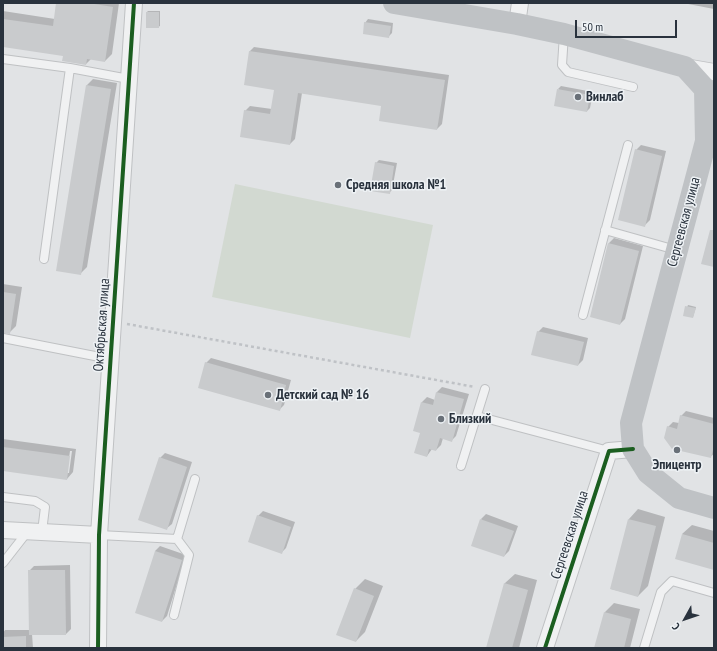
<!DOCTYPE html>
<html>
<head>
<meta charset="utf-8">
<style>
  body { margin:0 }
  #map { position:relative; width:717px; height:651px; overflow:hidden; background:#e1e3e5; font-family:"PT Sans Narrow",sans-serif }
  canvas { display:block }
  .frame { position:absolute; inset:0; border:4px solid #29323d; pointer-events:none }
  .north { position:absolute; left:665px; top:599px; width:40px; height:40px; -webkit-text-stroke:3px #eef2f5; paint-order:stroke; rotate:230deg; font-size:11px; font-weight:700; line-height:16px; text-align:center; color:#29323d }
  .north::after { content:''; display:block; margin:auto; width:14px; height:18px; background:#29323d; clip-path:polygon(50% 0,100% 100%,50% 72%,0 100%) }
  .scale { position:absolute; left:575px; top:20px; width:102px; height:18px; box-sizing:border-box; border:2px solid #29323d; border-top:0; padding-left:5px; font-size:12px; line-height:14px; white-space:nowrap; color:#29323d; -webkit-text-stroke:3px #eef2f5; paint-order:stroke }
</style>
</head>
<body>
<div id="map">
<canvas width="717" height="651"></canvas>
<div class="frame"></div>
<div class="north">С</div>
<div class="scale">50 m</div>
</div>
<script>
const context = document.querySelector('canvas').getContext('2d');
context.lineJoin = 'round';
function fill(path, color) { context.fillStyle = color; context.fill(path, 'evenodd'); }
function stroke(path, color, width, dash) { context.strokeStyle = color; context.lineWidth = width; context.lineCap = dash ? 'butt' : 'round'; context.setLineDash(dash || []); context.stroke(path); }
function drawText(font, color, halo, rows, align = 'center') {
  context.font = font + ' "PT Sans Narrow",sans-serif'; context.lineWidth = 3; context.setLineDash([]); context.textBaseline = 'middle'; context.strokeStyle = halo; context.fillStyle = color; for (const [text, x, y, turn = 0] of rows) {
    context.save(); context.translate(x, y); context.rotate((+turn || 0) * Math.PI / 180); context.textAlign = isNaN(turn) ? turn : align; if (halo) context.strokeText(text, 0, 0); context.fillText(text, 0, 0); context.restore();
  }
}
fill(new Path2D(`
  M 235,184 L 433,225 L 410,338 L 212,297 Z`), '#d2d9d1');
fill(new Path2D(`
  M 57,3 L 119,3 L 112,54 L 105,61 L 91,59 L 86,64 L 64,55 L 3,46 L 3,11 L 55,19 Z
  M 683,3 L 714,3 L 714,9 Z
  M 148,11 L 160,11 L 160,26 L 158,27 L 147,12 Z
  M 368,19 L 393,23 L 392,33 L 389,36 L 365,23 Z
  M 254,47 L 449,75 L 442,124 L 437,129 L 382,105 L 302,93 L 295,139 L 290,144 L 245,111 L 250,106 L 272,109 L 275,89 L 249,52 Z
  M 93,79 L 117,83 L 87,267 L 80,274 L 87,85 Z
  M 561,86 L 593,92 L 590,108 L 587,111 L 558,89 Z
  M 641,145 L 666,151 L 650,220 L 645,225 L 636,150 Z
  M 379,160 L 397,163 L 392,190 L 389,193 L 376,163 Z
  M 614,238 L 643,246 L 625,319 L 620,324 L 609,243 Z
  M 3,284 L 22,287 L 16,326 L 9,333 L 3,332 Z
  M 688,305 L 696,307 L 693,317 L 684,315 Z
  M 543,327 L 588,338 L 583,360 L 578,365 L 538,332 Z
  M 211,358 L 291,380 L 284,405 L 279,410 L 206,363 Z
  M 442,387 L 469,394 L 456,436 L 451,441 L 443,438 L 441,445 L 436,450 L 432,449 L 427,456 L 421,432 L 422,402 L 427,397 L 435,400 L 437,392 Z
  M 686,411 L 714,418 L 714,454 L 710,457 L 668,427 L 673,422 L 679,423 L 681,416 Z
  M 3,439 L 76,449 L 73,472 L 67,479 L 3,470 ZM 70,451 L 72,451 L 69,473 L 67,473 Z
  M 165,453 L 192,462 L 172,524 L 167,528 L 160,458 Z
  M 638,509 L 665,517 L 648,586 L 638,596 L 611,589 L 629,519 Z
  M 263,511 L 295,522 L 286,548 L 281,553 L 258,516 Z
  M 486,514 L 518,526 L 509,551 L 504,556 L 481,519 Z
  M 692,525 L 714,531 L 714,569 L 682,534 Z
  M 160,546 L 186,555 L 167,616 L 162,621 L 155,551 Z
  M 70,565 L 71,629 L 66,634 L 32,634 L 33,648 L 3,648 L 3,633 L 5,630 L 30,630 L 29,571 L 34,566 Z
  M 515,574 L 537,580 L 519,648 L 487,648 L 505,583 Z
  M 365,579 L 383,586 L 365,632 L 356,641 L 355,589 Z
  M 614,603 L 640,609 L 630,648 L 595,648 L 605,612 Z`), '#0003');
fill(new Path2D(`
  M 56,3 L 88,3 L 113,7 L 105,62 L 87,59 L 86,65 L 62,61 L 63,56 L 3,47 L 3,19 L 53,26 Z
  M 146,12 L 159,12 L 159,28 L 146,28 Z
  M 364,22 L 391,26 L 389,38 L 363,34 Z
  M 249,51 L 445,80 L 437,130 L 379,121 L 381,106 L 298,93 L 290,145 L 240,137 L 244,110 L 270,114 L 274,90 L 244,85 Z
  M 86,85 L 111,89 L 81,275 L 56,271 Z
  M 557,89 L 590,95 L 587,112 L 554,106 Z
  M 635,149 L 662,156 L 645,227 L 618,220 Z
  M 375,162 L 394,166 L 390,194 L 370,191 Z
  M 710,230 L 714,230 L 714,267 L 701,264 Z
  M 608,243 L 639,251 L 620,325 L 590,317 Z
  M 3,292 L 16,294 L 10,334 L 3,333 Z
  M 685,306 L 696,308 L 693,318 L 683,316 Z
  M 537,331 L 584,342 L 578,366 L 531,355 Z
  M 205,362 L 286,385 L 280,411 L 198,388 Z
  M 436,392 L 464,399 L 452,442 L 440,438 L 436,451 L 429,449 L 427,457 L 414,453 L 420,433 L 413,431 L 421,402 L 433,405 Z
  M 680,415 L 714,424 L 714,445 L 711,458 L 672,449 L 664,438 L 667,426 L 677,429 Z
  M 3,447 L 70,456 L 67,480 L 3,471 Z
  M 159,457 L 187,467 L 167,530 L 138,520 Z
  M 257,515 L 291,527 L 282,554 L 248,542 Z
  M 480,519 L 514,531 L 504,557 L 471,546 Z
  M 628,519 L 656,526 L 638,597 L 610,589 Z
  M 682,534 L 714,543 L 714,570 L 675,559 Z
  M 155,551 L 182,560 L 162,622 L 135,613 Z
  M 28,570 L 65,570 L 66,635 L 29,635 Z
  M 504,583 L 528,590 L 512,648 L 486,648 Z
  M 354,588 L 374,596 L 356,642 L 336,635 Z
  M 604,612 L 631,619 L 624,648 L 594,648 Z
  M 26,636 L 26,648 L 3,648 L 3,637 Z`), '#c9cbcd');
const service = new Path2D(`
  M 564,34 L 562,65 L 568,72 L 633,87
  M 3,59 L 70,68 L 129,79
  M 605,230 L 676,250
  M 44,259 L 70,68
  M 583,315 L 628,145
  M 3,338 L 110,359
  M 477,416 L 609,451
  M 461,466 L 485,389
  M 3,497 L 35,501 L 45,507 L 42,532
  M 99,535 L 177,539 L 189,555 L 174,615
  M 177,539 L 195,479
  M 3,563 L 28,531
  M 644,648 L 661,592 L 672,581 L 714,593`);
const minor = new Path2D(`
  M 517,24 L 520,3
  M 685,67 L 714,72
  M 3,530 L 99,535
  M 98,648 L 99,535 L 134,3
  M 545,648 L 609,451 L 633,449`);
stroke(service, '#bfc1c3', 10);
stroke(minor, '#bfc1c3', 18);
stroke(new Path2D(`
  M 127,324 L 475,387`), '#bfc2c6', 2.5, [3, 3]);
stroke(service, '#f0f1f2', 8);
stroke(minor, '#f0f1f2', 16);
stroke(new Path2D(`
  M 394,3 L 517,24 L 564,34 L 685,67 L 705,89 L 706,141 L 631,423 L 633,449 L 648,473 L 679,498 L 714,508`), '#bfc2c5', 22);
stroke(new Path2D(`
  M 98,648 L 99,535 L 134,3
  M 545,648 L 609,451 L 633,449`), '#1b5e20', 4);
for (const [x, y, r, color] of [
  [578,97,4,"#697078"],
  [338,185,4,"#697078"],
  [268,395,4,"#697078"],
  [441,419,4,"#697078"],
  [677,450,4,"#697078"]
]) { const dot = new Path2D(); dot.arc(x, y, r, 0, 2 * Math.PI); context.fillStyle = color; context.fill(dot); stroke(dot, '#eef2f5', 1.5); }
drawText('bold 14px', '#29323d', '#eef2f5', [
  ["Винлаб",586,97],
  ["Средняя школа №1",346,185],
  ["Детский сад № 16",276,395],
  ["Близкий",449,419],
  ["Эпицентр",677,465,"center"]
], 'left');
drawText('14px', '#29323d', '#eef2f5', [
  ["Сергеевская улица",684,222,-75],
  ["Октябрьская улица",102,325,-86],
  ["Сергеевская улица",570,535,-72]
]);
</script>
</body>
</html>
